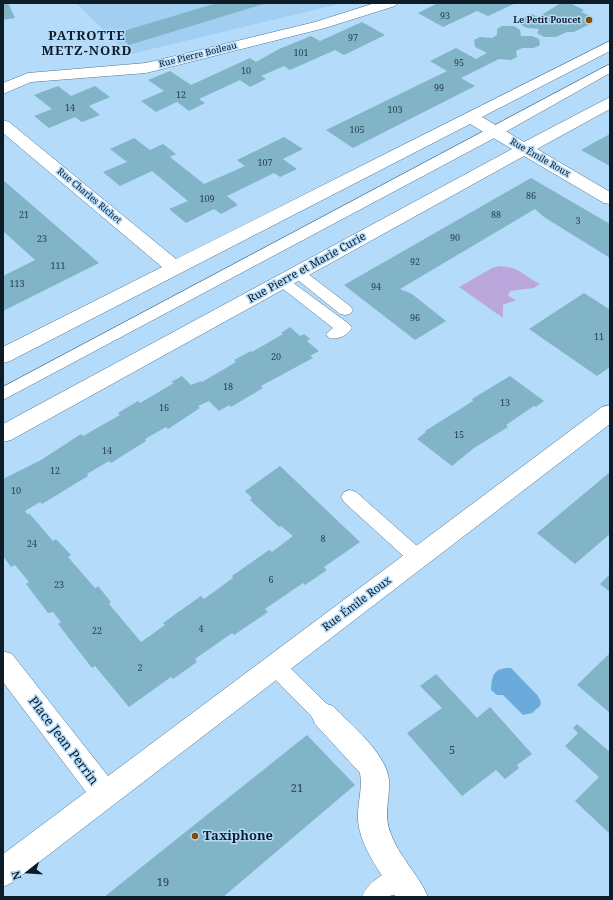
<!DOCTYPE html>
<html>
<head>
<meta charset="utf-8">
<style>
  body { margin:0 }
  #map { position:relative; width:613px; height:900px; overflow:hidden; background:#b4dbfa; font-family:"Noto Serif",serif }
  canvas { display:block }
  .frame { position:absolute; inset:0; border:4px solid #0e1c27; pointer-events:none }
  .north { position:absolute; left:8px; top:852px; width:40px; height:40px; -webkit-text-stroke:3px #b4dbfa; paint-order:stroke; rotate:253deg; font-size:11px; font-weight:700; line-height:16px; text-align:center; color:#0e1c27 }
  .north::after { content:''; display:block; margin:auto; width:14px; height:18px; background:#0e1c27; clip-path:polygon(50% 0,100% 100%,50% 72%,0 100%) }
</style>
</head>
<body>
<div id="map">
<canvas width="613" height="900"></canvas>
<div class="frame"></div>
<div class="north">N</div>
</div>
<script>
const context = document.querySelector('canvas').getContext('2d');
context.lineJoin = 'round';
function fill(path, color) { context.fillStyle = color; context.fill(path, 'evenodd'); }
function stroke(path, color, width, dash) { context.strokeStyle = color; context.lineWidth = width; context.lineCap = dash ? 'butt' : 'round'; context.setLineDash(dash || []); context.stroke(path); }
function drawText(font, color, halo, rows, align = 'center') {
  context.font = font + ' "Noto Serif",serif'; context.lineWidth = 3; context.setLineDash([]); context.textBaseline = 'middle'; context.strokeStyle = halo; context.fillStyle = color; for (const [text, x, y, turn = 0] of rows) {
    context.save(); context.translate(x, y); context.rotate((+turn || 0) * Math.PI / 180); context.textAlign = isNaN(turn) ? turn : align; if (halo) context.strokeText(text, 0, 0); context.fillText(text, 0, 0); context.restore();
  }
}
fill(new Path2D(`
  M 76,3 L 343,3 L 131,54 L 127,53 Z`), '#a1cef1');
fill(new Path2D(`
  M 500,266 C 522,268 522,275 540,284 L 534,288 L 510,291 L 508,296 L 516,300 L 503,305 L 503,318 L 459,287 L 492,268 Z`), '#bca7dd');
fill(new Path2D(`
  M 511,668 L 538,696 L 541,702 L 540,706 L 532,713 L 523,715 L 503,695 L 497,695 L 491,690 C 492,676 493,667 511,668 Z`), '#6babdb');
fill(new Path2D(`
  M 3,3 L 8,3 L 15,18 L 3,20 Z
  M 217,3 L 267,3 L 129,45 L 117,33 Z
  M 438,3 L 464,4 L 516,3 L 488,16 L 477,11 L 443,27 L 418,13 Z
  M 561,3 L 570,3 L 584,10 L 581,12 L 593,17 L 594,22 L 574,32 L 567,32 L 556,37 L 544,37 L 537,33 L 539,29 L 527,28 L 521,25 L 520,19 L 532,14 L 538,17 Z
  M 362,22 L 385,35 L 344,55 L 335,50 L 290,70 L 284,66 L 261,76 L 266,79 L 250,87 L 240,80 L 199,99 L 205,103 L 189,111 L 177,102 L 156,112 L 141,101 L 164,91 L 148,80 L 170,71 L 191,85 L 250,58 L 256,62 L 279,49 L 311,36 L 320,41 Z
  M 502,26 L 514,26 L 520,30 L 521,36 L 532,36 L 539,39 L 540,45 L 534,48 L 522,48 L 516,51 L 517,57 L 511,60 L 499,59 L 461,78 L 475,86 L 353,148 L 326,130 L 447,71 L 430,61 L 456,48 L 476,59 L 487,53 L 475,47 L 474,40 L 480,37 L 492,38 L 497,35 L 497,29 Z
  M 58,86 L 71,96 L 95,86 L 110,97 L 89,106 L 100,115 L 82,122 L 75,117 L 49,128 L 34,116 L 52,109 L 34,95 Z
  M 610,134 L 610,166 L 581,150 L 595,142 Z
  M 284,137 L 303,149 L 283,159 L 297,169 L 280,177 L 274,173 L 227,196 L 238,205 L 221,214 L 214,209 L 186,223 L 169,209 L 188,201 L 152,171 L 120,186 L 103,172 L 127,162 L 110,149 L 134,138 L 150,150 L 163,144 L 176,154 L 170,157 L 204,184 L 245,166 L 237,160 Z
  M 531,178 L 610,224 L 610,258 L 544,217 L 535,209 L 400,289 L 412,294 L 446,321 L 415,340 L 344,285 Z
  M 3,180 L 99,263 L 3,311 L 3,276 L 35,260 L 3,231 Z
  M 584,293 L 609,309 L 610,308 L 610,367 L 597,376 L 529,329 Z
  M 290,327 L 300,336 L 304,334 L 310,339 L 307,341 L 319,351 L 310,356 L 313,358 L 261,386 L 263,388 L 231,407 L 229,405 L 219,411 L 209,401 L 198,406 L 200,408 L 168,429 L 166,427 L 145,439 L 146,441 L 111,463 L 109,461 L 87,474 L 88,476 L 42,504 L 40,502 L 25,511 L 28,515 L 29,513 L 53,541 L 56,539 L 71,555 L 68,557 L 95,588 L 98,586 L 111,602 L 109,604 L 141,642 L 165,625 L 163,623 L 201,596 L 204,599 L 233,578 L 232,576 L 269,550 L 272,552 L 293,536 L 281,526 L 279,527 L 250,500 L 252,498 L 245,491 L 280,466 L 360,542 L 324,567 L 327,570 L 305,585 L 303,583 L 265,609 L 268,612 L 234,635 L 232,633 L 195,659 L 197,662 L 173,679 L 171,677 L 129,707 L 95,666 L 92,668 L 58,624 L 61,622 L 53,612 L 48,613 L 26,584 L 29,582 L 15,565 L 11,567 L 3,556 L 3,479 L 41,460 L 81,434 L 83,436 L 120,415 L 118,413 L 138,401 L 140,403 L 174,383 L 171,382 L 182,376 L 191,385 L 201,381 L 202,382 L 236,362 L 234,360 L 251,351 L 252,352 L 283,334 L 281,333 Z
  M 510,376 L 544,401 L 536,407 L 534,406 L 506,425 L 508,427 L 474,448 L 452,466 L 417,439 L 426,432 L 425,431 L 473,401 L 472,399 Z
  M 610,472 L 610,534 L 575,564 L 537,533 Z
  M 610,574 L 610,592 L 600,584 Z
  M 610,653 L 610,713 L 577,685 Z
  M 436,674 L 477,718 L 490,707 L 532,754 L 517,765 L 519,768 L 505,779 L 496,770 L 462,796 L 407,733 L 442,708 L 420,686 Z
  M 577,724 L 610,752 L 610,834 L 575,801 L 599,777 L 565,746 L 578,733 L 573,728 Z
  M 307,735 L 355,785 L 223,897 L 104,897 Z`), '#81b4c7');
const lane = new Path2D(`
  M 610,64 L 610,73 L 500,135 L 3,400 L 3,387 Z
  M 298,268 L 303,270 L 350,306 L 353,310 L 350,314 L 345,315 L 340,314 L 293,276 L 291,273 L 293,270 Z
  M 283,277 L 288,279 L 349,324 L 352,328 C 347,336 337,340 329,338 L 326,334 L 333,328 L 278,285 L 276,282 L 278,279 Z
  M 350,490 L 356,492 L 425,553 L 427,558 L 425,563 L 418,566 L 411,563 L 344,502 L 341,497 L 344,492 Z
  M 275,657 L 282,660 L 331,708 L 334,715 L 331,722 L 324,724 L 317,722 L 268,672 L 265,666 L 268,660 Z
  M 400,866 L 408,869 L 411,877 C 402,900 383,897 362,897 C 367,883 386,871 400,866 Z`);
const street = new Path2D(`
  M 375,3 L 397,3 L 395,6 L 325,28 L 146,73 L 31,82 L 3,94 L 3,83 L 28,73 L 146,63 L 315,22 Z
  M 610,41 L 610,51 L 482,117 L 524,142 L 610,97 L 610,109 L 537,149 L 610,192 L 610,204 L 604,203 L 524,156 L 11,440 L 3,442 L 3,424 L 512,149 L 470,124 L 10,361 L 3,363 L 3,347 L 162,267 L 3,133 L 3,120 L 9,122 L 176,259 Z
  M 610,405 L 610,424 L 13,882 L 3,887 L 3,854 L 86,792 L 3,682 L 3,651 L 12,654 L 108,776 L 602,407 Z
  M 324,703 L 333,706 C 351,725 387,754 389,780 C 390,800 383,815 391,834 C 398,855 419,875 428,897 L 396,897 C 382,874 360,848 358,820 C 357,804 363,789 360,773 L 315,724 L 311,715 L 315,706 Z`);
stroke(lane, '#517490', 1);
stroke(street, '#517490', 1);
fill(lane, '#fff');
fill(street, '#fff');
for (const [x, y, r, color] of [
  [589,20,4,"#874d04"],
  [195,836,4,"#874d04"]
]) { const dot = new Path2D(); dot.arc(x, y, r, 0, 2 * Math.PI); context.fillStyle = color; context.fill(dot); stroke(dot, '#b4dbfa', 1.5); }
drawText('9px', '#2b424f', null, [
  ["93",445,16],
  ["97",353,38],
  ["101",301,53],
  ["95",459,63],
  ["10",246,71],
  ["99",439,88],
  ["12",181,95],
  ["14",70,108],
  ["103",395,110],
  ["105",357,130],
  ["107",265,163],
  ["86",531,196],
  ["109",207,199],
  ["21",24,215],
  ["88",496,215],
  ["3",578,221],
  ["90",455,238],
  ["23",42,239],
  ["92",415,262],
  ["111",58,266],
  ["113",17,284],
  ["94",376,287],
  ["96",415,318],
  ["11",599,337],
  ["20",276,357],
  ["18",228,387],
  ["13",505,403],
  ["16",164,408],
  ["15",459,435],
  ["14",107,451],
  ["12",55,471],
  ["10",16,491],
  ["8",323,539],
  ["24",32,544],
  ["6",271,580],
  ["23",59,585],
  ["4",201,629],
  ["22",97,631],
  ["2",140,668]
]);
drawText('bold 9px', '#0e1c27', '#b4dbfa', [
  ["Le Petit Poucet",581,20]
], 'right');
drawText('9px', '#0e1c27', '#b4dbfa', [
  ["Rue Pierre Boileau",198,55,-14],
  ["Rue Émile Roux",540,158,30],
  ["Rue Charles Richet",89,196,40]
]);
drawText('11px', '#0e1c27', '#b4dbfa', [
  ["Rue Pierre et Marie Curie",307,268,-29],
  ["Rue Émile Roux",357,604,-37]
]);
drawText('11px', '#2b424f', null, [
  ["5",452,751],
  ["21",297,789],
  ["19",163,883]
]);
context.letterSpacing = '1px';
drawText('bold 13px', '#0e1c27', '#b4dbfa', [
  ["PATROTTE",87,36],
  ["METZ-NORD",87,51]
]);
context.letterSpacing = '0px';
drawText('13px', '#0e1c27', '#b4dbfa', [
  ["Place Jean Perrin",63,741,53]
]);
drawText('bold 13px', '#0e1c27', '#b4dbfa', [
  ["Taxiphone",203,836]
], 'left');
</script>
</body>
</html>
